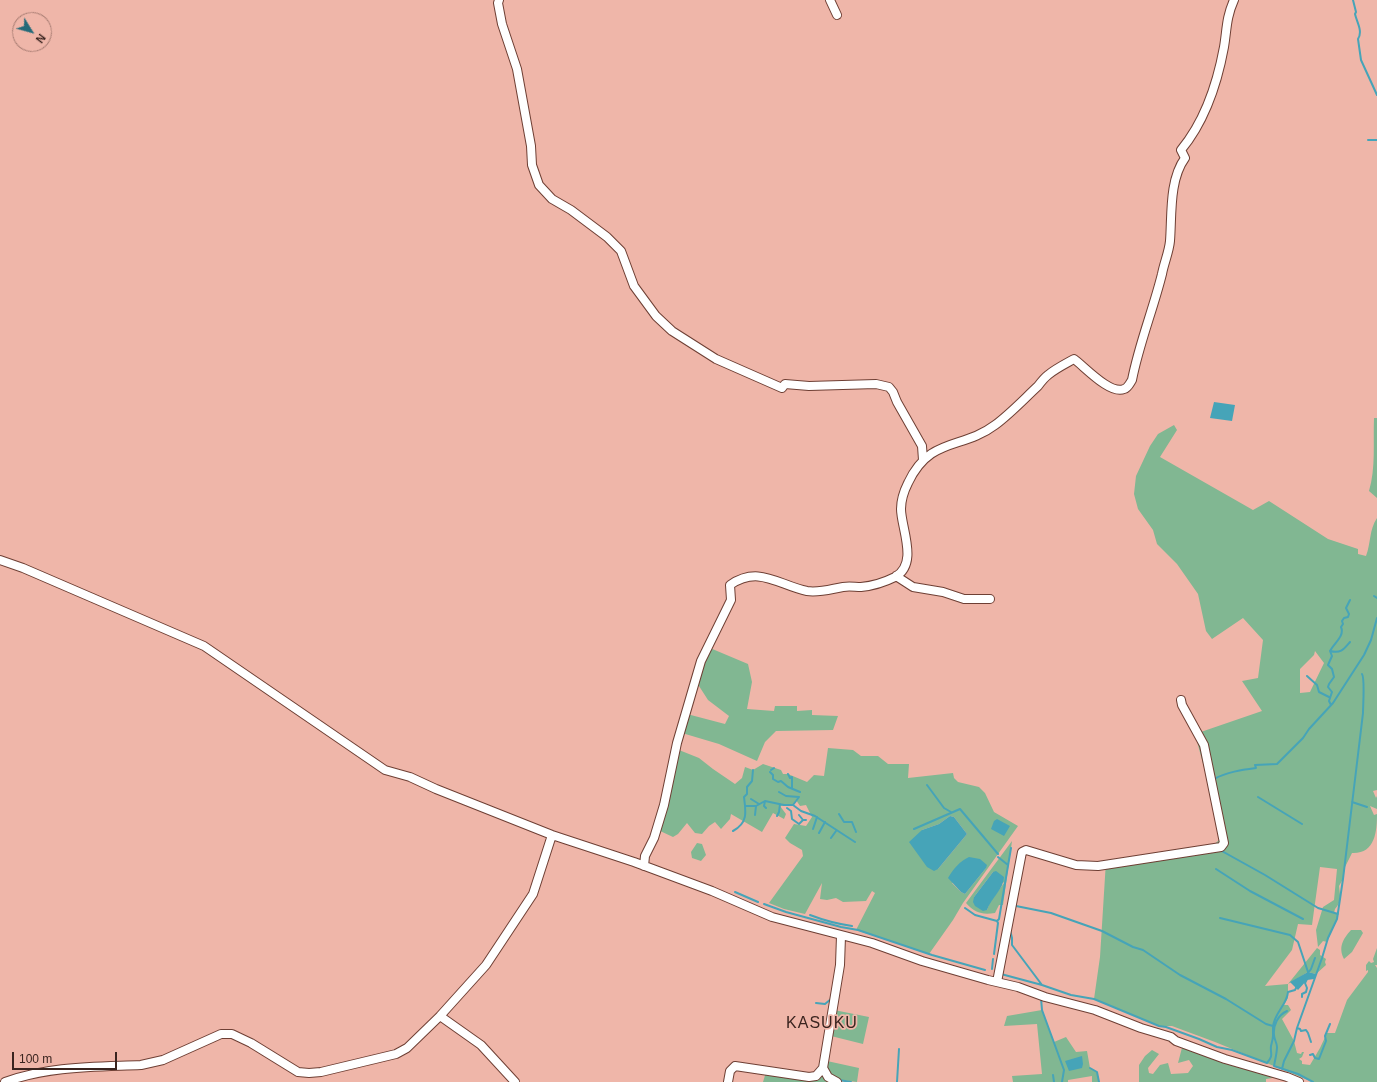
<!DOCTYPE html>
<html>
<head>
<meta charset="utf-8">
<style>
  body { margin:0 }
  #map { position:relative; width:1377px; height:1082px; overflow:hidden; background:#efb6a9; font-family:Arial,sans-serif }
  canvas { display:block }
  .north { position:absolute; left:12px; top:12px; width:40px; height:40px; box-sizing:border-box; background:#efb6a9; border:1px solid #a77c72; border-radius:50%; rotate:127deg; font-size:11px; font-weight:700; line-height:16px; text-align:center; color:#3a241f }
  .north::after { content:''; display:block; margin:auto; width:14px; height:18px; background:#246a79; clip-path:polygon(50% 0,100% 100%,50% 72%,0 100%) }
  .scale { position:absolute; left:12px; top:1052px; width:105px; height:18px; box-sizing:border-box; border:2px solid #3a241f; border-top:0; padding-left:5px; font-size:12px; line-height:14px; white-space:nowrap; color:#3a241f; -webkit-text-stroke:3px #efb6a9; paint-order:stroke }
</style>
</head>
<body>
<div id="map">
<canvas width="1377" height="1082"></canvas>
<div class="north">N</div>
<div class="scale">100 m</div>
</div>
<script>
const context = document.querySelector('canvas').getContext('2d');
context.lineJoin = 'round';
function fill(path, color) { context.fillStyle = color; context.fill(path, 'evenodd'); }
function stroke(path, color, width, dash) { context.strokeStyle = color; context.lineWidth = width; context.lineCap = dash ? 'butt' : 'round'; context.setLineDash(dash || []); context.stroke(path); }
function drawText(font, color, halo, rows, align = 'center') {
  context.font = font + ' Arial,sans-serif'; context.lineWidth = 3.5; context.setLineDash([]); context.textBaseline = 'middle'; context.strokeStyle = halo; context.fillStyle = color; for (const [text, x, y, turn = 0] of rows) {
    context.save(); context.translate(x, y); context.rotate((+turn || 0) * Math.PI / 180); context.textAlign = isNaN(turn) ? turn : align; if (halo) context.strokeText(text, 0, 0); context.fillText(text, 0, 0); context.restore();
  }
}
fill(new Path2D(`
  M 1374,418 L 1377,418 L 1377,498 L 1369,491 C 1376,468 1373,442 1374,418 Z
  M 1174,425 L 1177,430 L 1160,457 L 1253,510 L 1269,501 L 1328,539 L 1358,549 L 1358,554 L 1366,556 C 1371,543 1369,530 1377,518 L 1377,790 L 1373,791 L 1376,798 L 1377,796 L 1377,809 L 1370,806 L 1374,815 L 1377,814 C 1377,832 1375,854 1352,853 L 1345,867 L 1343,879 L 1339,886 C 1340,895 1342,902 1335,909 L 1334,913 L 1338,914 L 1337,919 L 1327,942 L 1323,941 L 1318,947 L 1316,930 L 1323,907 L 1334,900 L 1337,869 L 1320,867 L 1312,925 L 1298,924 L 1292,950 L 1265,986 L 1288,984 L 1317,948 L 1320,950 L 1320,955 L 1326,959 L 1325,962 L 1326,965 L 1316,974 L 1308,972 L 1288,984 L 1288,998 L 1284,1005 L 1288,1005 L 1291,1010 L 1282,1019 L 1294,1041 L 1297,1053 L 1301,1054 L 1302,1052 L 1304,1052 L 1302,1057 L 1299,1059 L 1302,1061 L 1302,1064 L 1310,1065 L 1320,1048 L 1327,1033 L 1335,1033 L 1347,1000 L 1368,972 L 1368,970 L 1366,971 L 1366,965 L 1369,961 L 1371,963 L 1374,962 L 1373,959 L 1377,948 L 1377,965 L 1375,965 L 1377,968 L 1377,1082 L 1313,1082 L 1215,1042 L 1172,1026 L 1159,1026 L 1094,999 L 1100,957 L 1106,861 L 1148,854 L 1211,847 L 1218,841 L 1220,837 L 1212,797 L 1195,734 L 1262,711 L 1242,681 L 1258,678 L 1263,640 L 1243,618 L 1212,639 L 1206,631 L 1198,594 L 1177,564 L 1157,544 L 1153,530 L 1138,509 L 1134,494 L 1136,476 L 1150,446 L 1158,434 ZM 1315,651 L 1324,663 L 1310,692 L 1300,693 L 1300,669 L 1314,655 Z
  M 710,648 L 748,664 L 752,682 L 747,709 L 774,711 L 775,706 L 797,706 L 797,711 L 812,710 L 812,715 L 838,716 L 833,730 L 776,731 L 765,742 L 757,761 L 719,744 L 682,733 L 687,714 L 725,724 L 729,716 L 708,700 L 699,686 L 697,685 Z
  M 828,748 L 853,750 L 861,756 L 878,756 L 888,764 L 909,764 L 908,778 L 953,773 L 954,778 L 958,782 L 979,787 L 985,793 L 994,812 L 1018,826 L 963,903 L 953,920 L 929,954 L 856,930 L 875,893 L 872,891 L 866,901 L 843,902 L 836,898 L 827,900 L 820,899 L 822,883 L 805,914 L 784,909 L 769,903 L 803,856 L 802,850 L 790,843 L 785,838 L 794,824 L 806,826 L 812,817 L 806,805 L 800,806 L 796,800 L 793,805 L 780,806 L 786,814 L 784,819 L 773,813 L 762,832 L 731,814 L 730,819 L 721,829 L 715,822 L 709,826 L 702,834 L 695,833 L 687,823 L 678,834 L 673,837 L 658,830 L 679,750 L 699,758 L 713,769 L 735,784 L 742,778 L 745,767 L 753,770 L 763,764 L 781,770 L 783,774 L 788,774 L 807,782 L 814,775 L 824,776 ZM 950,816 L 954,817 L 967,834 L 938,869 L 922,830 L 939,824 ZM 986,868 L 965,894 L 961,892 L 952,883 Z
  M 1012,841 L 1003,905 L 999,905 L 995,913 C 982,915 975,913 966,903 ZM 993,872 L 1004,883 L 990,902 L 987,910 L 974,897 Z
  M 697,843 L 702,844 L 706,855 L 701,861 L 692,858 L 691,852 Z
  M 1351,930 L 1361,930 L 1363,933 L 1352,952 L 1344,959 C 1338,947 1343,939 1351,930 Z
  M 834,1010 L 869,1017 L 863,1044 L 831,1036 Z
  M 1042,1010 L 1054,1042 L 1066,1037 L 1076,1052 L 1087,1051 L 1090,1068 L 1097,1072 L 1099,1082 L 1092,1082 L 1092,1076 L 1068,1080 L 1068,1082 L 1013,1082 L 1012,1076 L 1042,1074 L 1037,1024 L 1004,1026 L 1007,1016 Z
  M 1184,1040 L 1278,1077 L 1266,1079 L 1266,1082 L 1139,1082 L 1139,1065 L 1145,1056 L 1152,1050 L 1159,1054 L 1148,1068 L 1149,1073 L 1153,1074 L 1160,1065 L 1168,1063 L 1171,1074 L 1188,1073 L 1193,1066 L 1189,1060 L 1178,1063 Z
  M 827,1061 L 859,1068 L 857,1082 L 834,1079 L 826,1068 Z
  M 766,1072 L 808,1080 L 822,1072 L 829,1082 L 763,1082 Z`), '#81b792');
fill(new Path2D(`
  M 1214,402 L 1235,405 L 1232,421 L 1210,418 Z
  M 950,816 L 954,817 L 967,834 L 938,869 L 934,871 L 927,867 L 909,842 L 922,830 L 939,824 Z
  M 997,819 L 1010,826 L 1004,836 L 991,829 L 994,821 Z
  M 969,857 L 980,859 L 987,865 L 986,868 L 965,894 L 961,892 L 948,878 C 953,869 960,861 969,857 Z
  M 996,871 L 1004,877 C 1004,889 991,898 987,910 L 983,911 L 975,906 L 973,902 L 974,897 L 993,872 Z
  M 1308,972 L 1316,974 L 1314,979 L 1307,980 L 1298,990 L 1290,982 Z
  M 1082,1056 L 1083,1064 L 1082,1068 L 1069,1071 L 1065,1061 Z`), '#46a4b8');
stroke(new Path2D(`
  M 1353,0 L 1356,12 L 1355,14 C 1357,23 1363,31 1358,39 L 1361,60 L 1377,95
  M 1368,140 L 1377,140
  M 1374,596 L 1377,598
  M 1330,651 C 1341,654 1344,649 1350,642
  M 1307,676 L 1317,685 L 1319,692 L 1329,697
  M 1331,705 L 1329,701 L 1332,692 L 1328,687 L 1329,684 L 1334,677 L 1332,669 L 1328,665 L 1332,656 L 1330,651 C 1334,643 1345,636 1341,627 L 1343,624 L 1342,621 L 1344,618 L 1348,617 L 1349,614 L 1346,608 L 1350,600
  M 771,770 L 774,768
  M 770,772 L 773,775 L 773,779 L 778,782 L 781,781 L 788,787 L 800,792
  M 788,774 L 790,778 L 792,777 L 792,788
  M 1214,779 C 1227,772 1241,770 1256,768 L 1255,765 L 1277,764 L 1303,738 L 1309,729 L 1333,703 L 1364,655 L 1371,640 L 1377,618
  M 927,785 L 944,808 L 951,812
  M 779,792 L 786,796 L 799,797
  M 1258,797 L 1302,824
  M 751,799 L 759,804
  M 765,801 L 764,806 L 766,808
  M 1352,802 L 1367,807
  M 793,805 L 799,797
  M 745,806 L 756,806 L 765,801 L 784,805 L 793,805 L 801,811 L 815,816 L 855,842
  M 787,808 L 791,811 L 792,819 L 799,824 L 803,820
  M 839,814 L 844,822 L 852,822 L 856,832
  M 755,815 L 756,806
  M 799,815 L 803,820 L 806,820
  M 777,816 L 779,812 L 780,804
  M 813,829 L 817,817
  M 914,829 L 960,809 L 998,854
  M 733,831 C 748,823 746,812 744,797 L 747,794 L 747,787 L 752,781 L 753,770
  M 819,833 L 825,822
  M 831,838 L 836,831
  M 1220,850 L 1265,875 L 1318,908 L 1338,914
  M 998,857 L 1008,865
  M 1216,869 L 1250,891 L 1303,919
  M 735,892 L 758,902
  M 764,904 L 786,912 L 841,927 L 858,930 L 932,955 L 985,970
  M 1016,906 L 1051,913 L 1102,931 L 1133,947 L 1143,950 L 1180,975 L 1226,999 L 1266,1024 L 1273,1026
  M 965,908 L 975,915 L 997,921
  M 810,915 C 823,920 838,924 852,926
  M 1220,918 L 1290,935 L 1298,942 L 1308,972
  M 1010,930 L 1012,938 L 1012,945 L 1042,985 L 1071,995 L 1094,999 L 1159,1026 L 1166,1027 L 1199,1039 L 1217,1047 L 1232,1050 L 1267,1063 C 1274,1055 1270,1054 1271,1046 C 1272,1042 1273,1039 1273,1036 C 1273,1033 1273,1030 1273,1027 C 1274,1013 1287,1005 1288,992 L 1295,990 L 1297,986
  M 994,954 L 998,923 L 997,921 L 999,919 L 1011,848
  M 992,969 L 993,959
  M 1308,973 L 1311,969 L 1315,958
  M 1001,974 L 1042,985
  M 1302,997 L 1302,994 L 1306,992 L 1307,988 L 1305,983 L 1307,979
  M 1041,998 L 1042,1010 L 1064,1070 L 1062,1082
  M 816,1003 L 825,1004 L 831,999
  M 1287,1011 C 1278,1015 1273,1025 1274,1035 C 1274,1039 1277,1043 1277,1047 C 1277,1053 1275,1060 1274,1066 L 1298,1074 L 1313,1082
  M 1297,1028 L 1300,1029 L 1301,1031 L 1306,1030 L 1308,1033 L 1311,1042
  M 1310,1055 L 1313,1054 L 1315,1058 L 1319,1059 L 1326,1041 L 1325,1036 L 1330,1024
  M 1090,1068 L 1097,1072 L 1099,1082
  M 1282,1069 L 1284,1061 L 1294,1041 L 1297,1028 L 1322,958 L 1328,938 L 1337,919 L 1343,879 L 1363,713 C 1363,706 1365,678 1362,674
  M 1053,1075 L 1054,1082
  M 839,1080 L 851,1082
  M 897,1082 L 899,1049`), '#46a4b8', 2);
const minor = new Path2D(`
  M 499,0 L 498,3 L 502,24 L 517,69 L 531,146 L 532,165 L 539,185 L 552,199 L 571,210 L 607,237 L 621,251 L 634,286 L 656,316 L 672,331 L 716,359 L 782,388 L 785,384 L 809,386 L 876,384 L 889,387 L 893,392 L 897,402 L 922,446 L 923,460
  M 830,0 L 837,15
  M 0,560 L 23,568 L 204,646 L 385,770 L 410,777 L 436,789 L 552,835 L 634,862 L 712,891 L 772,917 L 872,943 L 922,961 L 988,980 L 1018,987 L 1045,997 L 1095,1010 L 1141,1028 L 1171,1037 L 1176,1041 L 1225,1059 L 1287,1077 L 1299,1082
  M 896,576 L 913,587 L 943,592 L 964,599 L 990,599
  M 644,866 L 645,856 L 654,838 L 664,805 L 677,743 L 701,661 L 731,600 L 730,585 C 759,565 778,585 807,591 C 819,593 831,589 843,587 C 849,586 855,587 861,587 C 872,586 885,582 895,577 C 919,564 901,528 901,509 C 901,500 904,491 908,483 C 930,436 962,450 995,425 C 1010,414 1024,399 1038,386 C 1041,382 1044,378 1048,375 C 1055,369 1065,364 1074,359 C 1084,366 1110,395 1124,389 C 1128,388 1130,383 1132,380 C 1139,344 1153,310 1162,274 C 1164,263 1169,252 1170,241 C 1172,215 1169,180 1185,158 L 1181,150 C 1205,121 1217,85 1224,47 C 1227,29 1226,18 1234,0
  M 997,982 L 1022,852 L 1026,850 L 1076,865 L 1098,866 L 1221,847 L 1224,843 L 1204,745 L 1182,705 L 1181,700
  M 440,1016 L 481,1045 L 515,1082
  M 823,1068 L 828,1077 L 837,1082
  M 5,1082 C 49,1066 95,1067 141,1065 L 163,1060 L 221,1034 L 232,1034 L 251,1043 L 298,1072 L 309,1073 L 321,1072 L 396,1054 L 407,1048 L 440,1016 L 486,965 L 533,894 L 552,835
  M 728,1082 L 730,1071 L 735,1066 L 809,1077 L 816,1076 L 823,1068 L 840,965 L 841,936`);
stroke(minor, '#6e3f34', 10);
stroke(minor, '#fff', 8);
context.letterSpacing = '1px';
drawText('16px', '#3a241f', '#efb6a9', [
  ["KASUKU",822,1024]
]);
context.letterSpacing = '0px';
</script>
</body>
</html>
